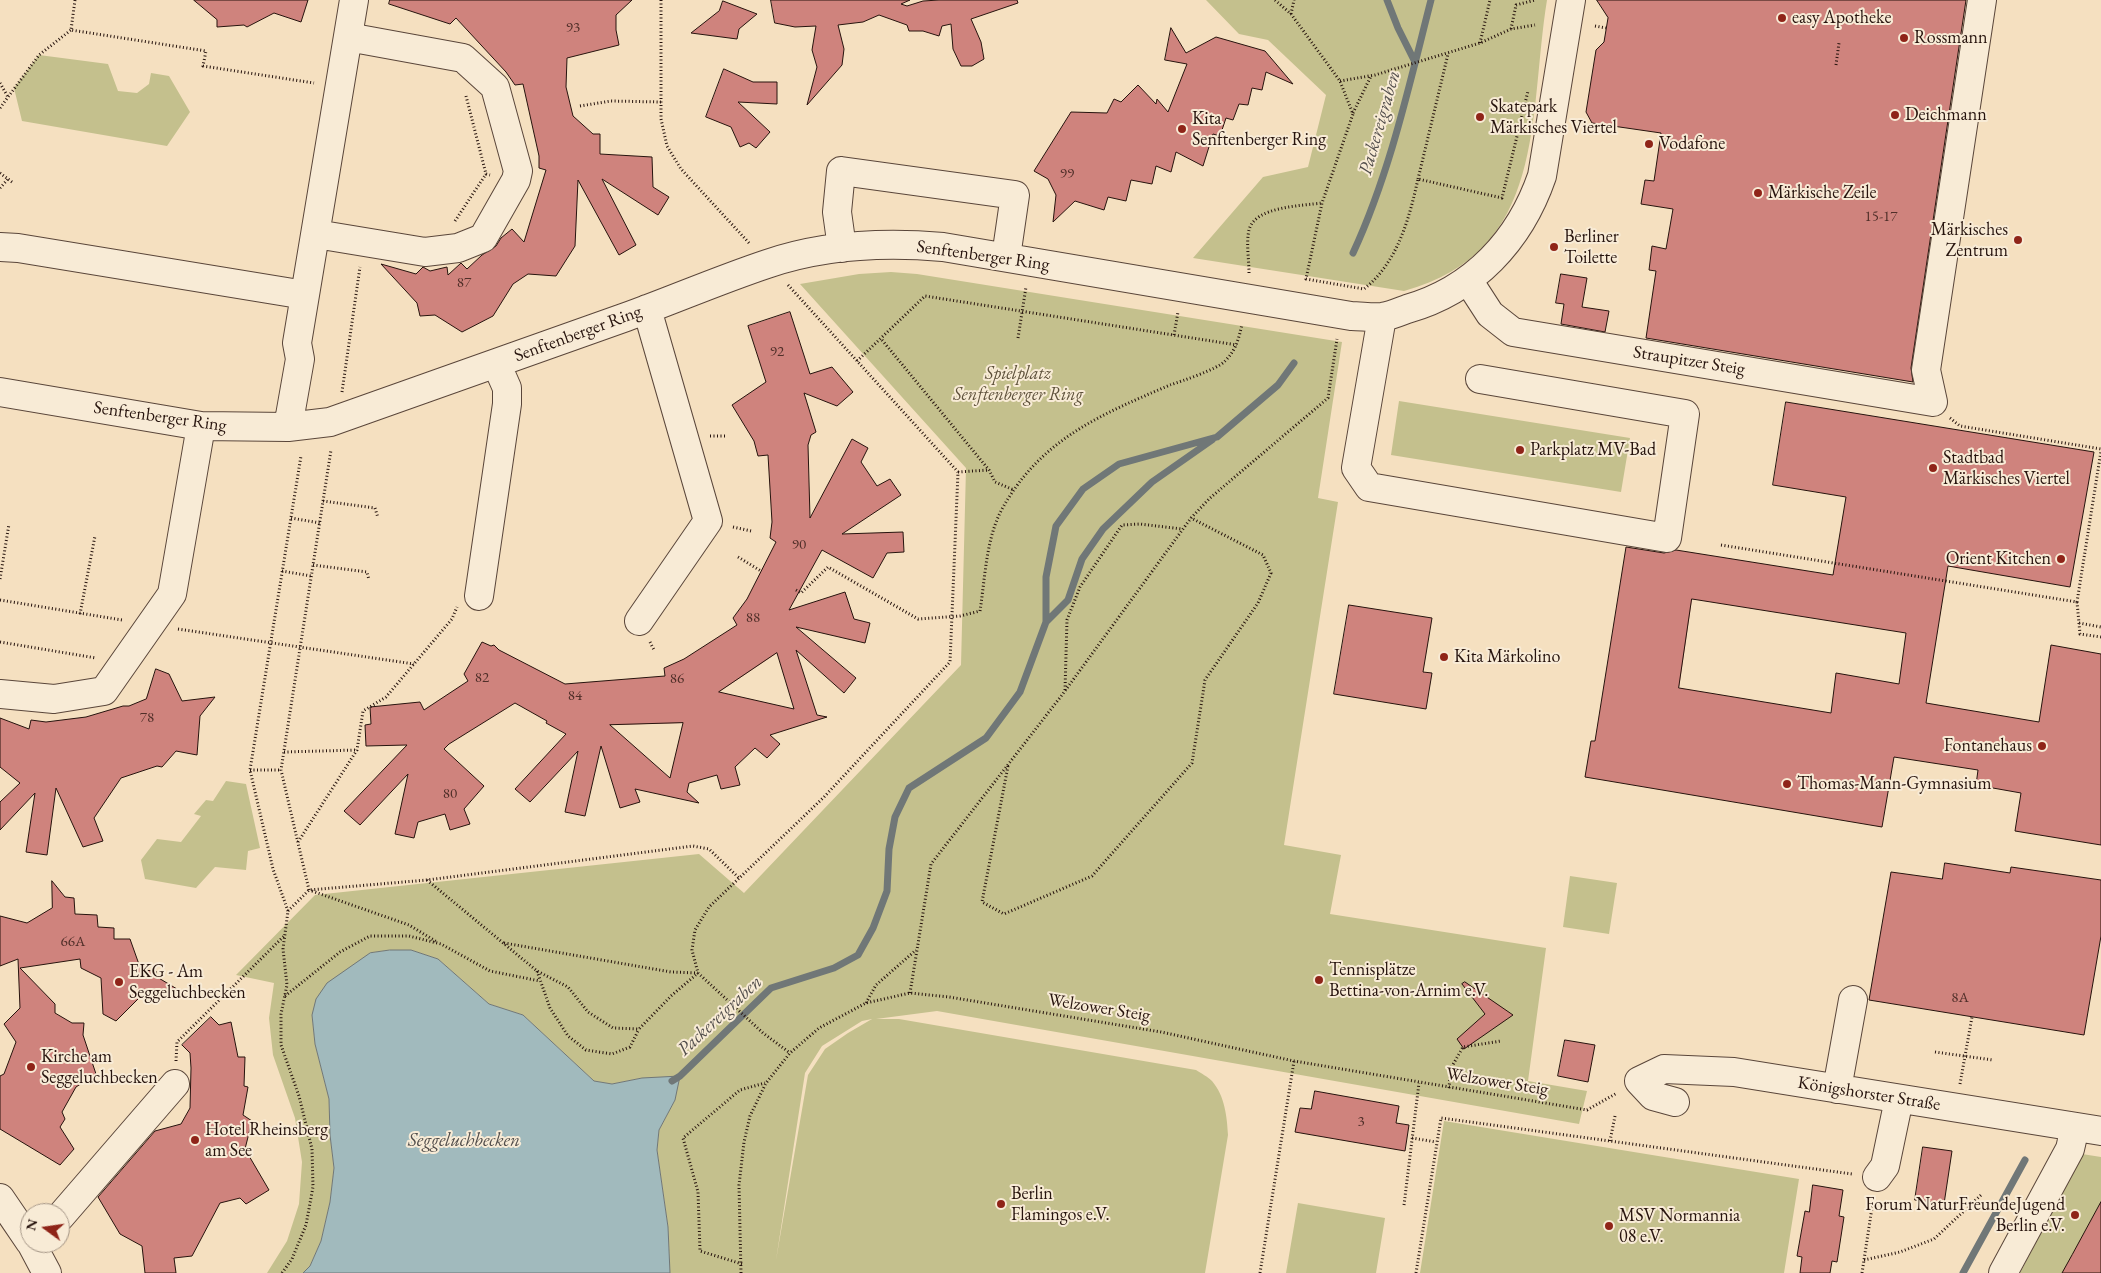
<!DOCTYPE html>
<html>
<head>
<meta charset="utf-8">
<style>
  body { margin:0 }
  #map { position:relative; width:2101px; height:1273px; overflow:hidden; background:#f5e0c0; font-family:"EB Garamond",serif }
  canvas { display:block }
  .north { position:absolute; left:20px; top:1203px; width:50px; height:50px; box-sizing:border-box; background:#f8ebd6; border:1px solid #a49586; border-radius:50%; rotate:284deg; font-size:14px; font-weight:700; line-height:20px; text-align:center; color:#26130d }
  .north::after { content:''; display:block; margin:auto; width:18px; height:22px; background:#8f2418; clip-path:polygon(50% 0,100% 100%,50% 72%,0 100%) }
</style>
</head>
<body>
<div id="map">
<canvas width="2101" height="1273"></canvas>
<div class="north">N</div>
</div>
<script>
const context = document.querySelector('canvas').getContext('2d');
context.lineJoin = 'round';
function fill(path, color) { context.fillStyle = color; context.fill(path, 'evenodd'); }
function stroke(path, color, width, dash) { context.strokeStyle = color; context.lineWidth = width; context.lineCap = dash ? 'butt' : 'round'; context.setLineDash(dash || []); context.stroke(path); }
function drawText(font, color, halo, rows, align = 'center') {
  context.font = font + ' "EB Garamond",serif'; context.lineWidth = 4; context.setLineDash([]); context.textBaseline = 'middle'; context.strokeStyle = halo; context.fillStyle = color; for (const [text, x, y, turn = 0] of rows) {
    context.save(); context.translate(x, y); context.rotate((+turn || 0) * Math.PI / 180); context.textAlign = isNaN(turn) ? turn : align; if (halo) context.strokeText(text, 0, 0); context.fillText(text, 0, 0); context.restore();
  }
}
fill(new Path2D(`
  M 1206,0 L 1547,0 C 1528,117 1548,252 1404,291 L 1193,258 L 1263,177 L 1308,167 L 1326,95 L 1268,40 L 1239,34 Z
  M 39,55 L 108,64 L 118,91 L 137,93 L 149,84 L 151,73 L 169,76 L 190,112 L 167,146 L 22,121 L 14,88 Z
  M 891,272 L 917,274 L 1342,342 L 1318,498 L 1338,502 L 1284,845 L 1341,855 L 1330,914 L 1546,948 L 1528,1081 L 1587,1091 L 1579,1124 L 937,1011 L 876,1019 L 899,1019 L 1196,1070 C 1201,1073 1208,1077 1212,1081 C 1225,1096 1227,1117 1228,1135 L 1205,1273 L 670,1273 L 668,1227 L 657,1150 L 659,1130 L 675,1100 L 642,1078 L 612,1084 L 594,1081 L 523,1015 L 489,1004 L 438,959 L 411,950 L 390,950 L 370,953 L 312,1015 L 315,1044 L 329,1099 L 330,1135 L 334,1168 L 330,1202 L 321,1241 L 310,1266 L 303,1273 L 267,1273 L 287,1241 L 299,1204 L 302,1162 L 295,1118 L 273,1055 L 269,1018 L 274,983 L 236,975 L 315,895 L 699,854 L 744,893 L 961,665 L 966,468 L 800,284 L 859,274 ZM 872,1019 L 848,1033 L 825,1049 L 808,1075 L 776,1260 L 805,1073 L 822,1046 L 862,1021 Z
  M 1399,401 L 1630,438 L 1621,492 L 1391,455 Z
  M 226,781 L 246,784 L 260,848 L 248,851 L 246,870 L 215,867 L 196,888 L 145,879 L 141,860 L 157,839 L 181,842 L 201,816 L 194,814 L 206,800 L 213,801 Z
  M 1570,876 L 1617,883 L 1609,934 L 1563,927 Z
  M 1444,1121 L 1799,1179 L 1784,1273 L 1420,1273 Z
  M 2082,1154 L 2101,1157 L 2101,1273 L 2020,1273 Z
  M 1298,1203 L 1385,1218 L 1376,1273 L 1286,1273 Z`), '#c4c08d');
const water = new Path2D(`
  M 390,950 L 411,950 L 438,959 L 489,1004 L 523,1015 L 594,1081 L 612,1084 L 642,1078 L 680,1076 L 675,1100 L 659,1130 L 657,1150 L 668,1227 L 670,1273 L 303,1273 L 310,1266 L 321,1241 L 330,1202 L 334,1168 L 330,1135 L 329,1099 L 315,1044 L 312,1015 L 316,999 L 327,983 L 370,953 Z`);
fill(water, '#a1babd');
stroke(water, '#707777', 1);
stroke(new Path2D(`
  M 1387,0 L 1398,28 L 1415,62
  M 1353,253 C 1390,173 1409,86 1431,0
  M 1046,622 L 1068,600 L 1082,559 L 1103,529 L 1152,482 L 1212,440
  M 672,1081 L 680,1076 L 771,988 L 834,968 L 858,955 L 873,928 L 887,891 L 889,849 L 895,817 L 909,788 L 986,738 L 1020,692 L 1046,622 L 1046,577 L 1056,526 L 1083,489 L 1119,464 L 1217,437 L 1278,385 L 1294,363
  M 1963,1273 L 2025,1160`), '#707777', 7);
const building = new Path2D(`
  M 194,0 L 308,0 L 301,22 L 274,13 L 247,27 L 244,25 L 217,27 L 217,20 Z
  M 390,0 L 632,0 L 616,15 L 616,30 L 619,45 L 567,58 L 566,87 L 573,116 L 593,134 L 600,134 L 600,154 L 652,157 L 653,187 L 669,197 L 658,215 L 602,179 L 636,245 L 619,255 L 578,180 L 575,246 L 556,276 L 528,274 L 513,284 L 493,316 L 462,332 L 435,315 L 420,316 L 417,303 L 381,264 L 416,274 L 423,267 L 430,271 L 447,267 L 448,275 L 461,263 L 467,269 L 482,255 L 496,246 L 501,238 L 512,229 L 524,242 L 546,170 L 539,168 L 539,156 L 523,84 L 515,85 L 506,72 L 456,18 L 450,24 L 389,4 Z
  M 771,0 L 910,0 L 901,4 L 907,6 L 923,1 L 939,0 L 1017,0 L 1018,3 L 971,19 L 981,42 L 984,59 L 972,66 L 961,66 L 953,49 L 951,24 L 942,26 L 939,36 L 923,31 L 909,31 L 907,25 L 879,15 L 863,22 L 838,25 L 844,49 L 842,65 L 807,105 L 817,67 L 812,50 L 816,26 L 795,27 L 775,23 Z
  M 1597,0 L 1966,0 L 1911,368 L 1913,382 L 1646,338 L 1656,271 L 1649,270 L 1652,246 L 1666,249 L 1673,209 L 1641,204 L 1645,180 L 1654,181 L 1661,133 L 1592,123 L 1586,112 L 1596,50 L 1604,42 L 1608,18 Z
  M 723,1 L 757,14 L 739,29 L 737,39 L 691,33 L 719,11 Z
  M 1171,28 L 1186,53 L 1216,37 L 1265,51 L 1293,84 L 1266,72 L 1262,90 L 1252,88 L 1248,105 L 1239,104 L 1233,120 L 1226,118 L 1220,136 L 1213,134 L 1203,166 L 1176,152 L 1171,172 L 1156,166 L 1152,184 L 1131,180 L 1126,201 L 1108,197 L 1104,210 L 1075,201 L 1053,222 L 1056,195 L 1048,179 L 1034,171 L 1071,112 L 1107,113 L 1114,99 L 1121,102 L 1138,85 L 1156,104 L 1157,99 L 1168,112 L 1187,64 L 1165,60 Z
  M 724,69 L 753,82 L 777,82 L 777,104 L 738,102 L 770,132 L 756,148 L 749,143 L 740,147 L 731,127 L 706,117 Z
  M 1561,274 L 1587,278 L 1582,307 L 1609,311 L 1605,332 L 1561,324 L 1564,304 L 1556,303 Z
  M 790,312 L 810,374 L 832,367 L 853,392 L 837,406 L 804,393 L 816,432 L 811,435 L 808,445 L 810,518 L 852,439 L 868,448 L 861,462 L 877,486 L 890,479 L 901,495 L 842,534 L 903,532 L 904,552 L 887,553 L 873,578 L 822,550 L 789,610 L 845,592 L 854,619 L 870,623 L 865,643 L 796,627 L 856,678 L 844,693 L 796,650 L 817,715 L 827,717 L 770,735 L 780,744 L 767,758 L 755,748 L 735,767 L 740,785 L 721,789 L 717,775 L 689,783 L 687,792 L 699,803 L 635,789 L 640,802 L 620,808 L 601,746 L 585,816 L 565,812 L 578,751 L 530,802 L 515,789 L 566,734 L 546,723 L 547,721 L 515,703 L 449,744 L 444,749 L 484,786 L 464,809 L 470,824 L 450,830 L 445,814 L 418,822 L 414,838 L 395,834 L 408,774 L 360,825 L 344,811 L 407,745 L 366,746 L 365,725 L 371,724 L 370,707 L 420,702 L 424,710 L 468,681 L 464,674 L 482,642 L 491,646 L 494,645 L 499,650 L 565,684 L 665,676 L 664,668 L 684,659 L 737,625 L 733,618 L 747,599 L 776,542 L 770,538 L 772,522 L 768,455 L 758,456 L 754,441 L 732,405 L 766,382 L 748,326 ZM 777,653 L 794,709 L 719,692 ZM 683,723 L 670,778 L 610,725 Z
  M 1786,402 L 2094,452 L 2070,587 L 1948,566 L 1926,703 L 2039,722 L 2051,645 L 2101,654 L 2101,845 L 2015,831 L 2021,793 L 1976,785 L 1978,770 L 1894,757 L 1882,827 L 1585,777 L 1591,741 L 1595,741 L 1626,547 L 1664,553 L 1676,550 L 1833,575 L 1846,497 L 1773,485 ZM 1692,599 L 1906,633 L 1899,684 L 1836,673 L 1831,713 L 1679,688 Z
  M 1349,605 L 1432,618 L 1423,672 L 1432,673 L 1426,709 L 1334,694 Z
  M 156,669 L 169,674 L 182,701 L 215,697 L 200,716 L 197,755 L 176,751 L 162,767 L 157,766 L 121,778 L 94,818 L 103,841 L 83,847 L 56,788 L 47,855 L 26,852 L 35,793 L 0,830 L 0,802 L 20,783 L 0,767 L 0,718 L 29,729 L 31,720 L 46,722 L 86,717 L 123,706 L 129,706 L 146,699 Z
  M 1945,863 L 2010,873 L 2011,867 L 2101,880 L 2101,936 L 2084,1035 L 1869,1000 L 1891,872 L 1942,879 Z
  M 52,881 L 65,897 L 74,898 L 75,914 L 97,915 L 98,927 L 114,928 L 114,939 L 130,939 L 141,970 L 156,971 L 157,977 L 182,992 L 143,994 L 116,1021 L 103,1014 L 101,978 L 81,968 L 80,959 L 20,968 L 55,1004 L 55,1013 L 72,1023 L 84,1023 L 83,1035 L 96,1074 L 76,1087 L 62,1112 L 65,1119 L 60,1127 L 74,1149 L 60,1165 L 0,1129 L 0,1076 L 4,1074 L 16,1042 L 4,1024 L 20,1008 L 18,959 L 0,966 L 0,916 L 27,923 L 52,908 Z
  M 1465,982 L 1513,1015 L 1464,1049 L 1457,1039 L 1485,1014 L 1462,984 Z
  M 211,1017 L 219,1025 L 231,1022 L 238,1057 L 245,1057 L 244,1086 L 248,1087 L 243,1115 L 252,1121 L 245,1149 L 269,1190 L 246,1204 L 240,1198 L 220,1203 L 192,1256 L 174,1258 L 176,1273 L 145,1273 L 142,1246 L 120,1234 L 98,1197 L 155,1131 L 181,1124 L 190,1108 L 191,1068 L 190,1053 L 182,1045 Z
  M 1565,1040 L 1595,1045 L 1588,1082 L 1558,1076 Z
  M 1315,1091 L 1399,1106 L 1396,1123 L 1409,1125 L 1405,1151 L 1295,1132 L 1300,1108 L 1311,1109 Z
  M 1923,1147 L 1952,1151 L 1944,1204 L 1915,1200 Z
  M 1813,1185 L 1843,1190 L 1839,1216 L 1844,1217 L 1837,1262 L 1832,1261 L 1830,1273 L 1800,1273 L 1802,1257 L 1797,1256 L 1805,1211 L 1809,1212 Z
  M 2101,1202 L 2101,1273 L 2062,1273 L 2072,1255 Z`);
fill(building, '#cf837d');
stroke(building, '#26130d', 1);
const minor = new Path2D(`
  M 316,234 L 425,252 L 458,248 L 483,238 L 516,180 L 518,171 L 495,87 L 463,58 L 348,37
  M 0,247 L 18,248 L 305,295
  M 842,248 L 837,212 L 841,171 L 1015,195 L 1006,257
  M 1468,280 L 1490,314 L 1513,332 L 1933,402 L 1926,370 L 1982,0
  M 1382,317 L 1356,468 L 1369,487 L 1667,538 L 1685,414 L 1480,379
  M 0,392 L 201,426 L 288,427 L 330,422 C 428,387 527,353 626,317 C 673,300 719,280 767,264 C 822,245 885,242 943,247 L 1351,316 C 1361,316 1372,318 1382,317 C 1390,316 1399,312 1407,309 C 1474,290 1520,240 1542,176 L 1571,0
  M 288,427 L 300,359 L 297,343 L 354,0
  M 479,596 L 507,404 L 507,388 L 496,363
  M 639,621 L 708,521 L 647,309
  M 0,694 L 54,699 L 104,691 L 172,594 L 201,426
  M 1837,1089 L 1853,1000
  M 1675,1102 L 1653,1096 L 1639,1081 L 1664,1069 L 1734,1072 L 2101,1131
  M 1877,1177 L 1885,1166 L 1899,1099
  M 0,1198 L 30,1242
  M 60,1217 L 175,1084
  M 31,1243 L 47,1273
  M 2003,1273 L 2070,1149 L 2075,1127`);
stroke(minor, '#5a463a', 30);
stroke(new Path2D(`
  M 75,0 L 71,30 L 206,51 L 203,66 L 314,83
  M 661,0 L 661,119 L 667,146 L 681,169 L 750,244
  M 1275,0 L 1291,14 L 1340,81 L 1353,114 L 1322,203 L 1306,279 L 1364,289 C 1398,262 1409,219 1418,179 L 1502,198 L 1528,91
  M 1291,14 L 1294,0
  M 1595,26 L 1606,28
  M 1511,29 L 1516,5 L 1535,0
  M 1480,43 L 1490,0
  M 1836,65 L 1839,43
  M 1340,81 L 1375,75 L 1480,43 L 1511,29 L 1535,25
  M 0,83 L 8,97
  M 466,96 L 486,174 L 490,175
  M 580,106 L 611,101 L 661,102
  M 0,108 L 39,55 L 71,30
  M 1353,113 L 1371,76
  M 0,173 L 12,182
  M 1418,179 L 1448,54
  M 0,188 L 8,179
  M 455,221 L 486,174
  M 1249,273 C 1249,259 1246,243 1249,230 C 1255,206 1302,206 1322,203
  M 788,285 L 958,472 L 950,662 L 824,797 L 709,907 L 695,930 L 692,950 L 698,973 L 763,1033 L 790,1053
  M 1174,335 L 1178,312
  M 1018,338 L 1026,287
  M 882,340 L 989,470 L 995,482 L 1014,490
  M 857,361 L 925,296 L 1237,345
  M 342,392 L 360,267
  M 1950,418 L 1960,426 L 2101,449
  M 710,436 L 726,436
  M 958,472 L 989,470
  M 323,501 L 375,508 L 378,518
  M 291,518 L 320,523
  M 733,527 L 751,531
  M 1721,545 L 2077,602 L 2101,451
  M 738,557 L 761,571
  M 313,565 L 367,572 L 369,580
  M 282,571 L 311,576
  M 0,579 L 9,524
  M 796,590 L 801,593 L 828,567 L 918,619 L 960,616 L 980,611 C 985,579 986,540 1001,511 C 1039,440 1100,415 1170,385 C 1182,381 1218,369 1225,361 C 1236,350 1239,338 1242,324
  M 0,600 L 122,620
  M 2077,602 L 2080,634 L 2101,637
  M 80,614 L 95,536
  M 2079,623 L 2101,627
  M 178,629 L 414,664
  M 0,642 L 96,658
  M 650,642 L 654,650
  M 1065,690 L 1067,620 L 1080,587 L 1122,525 L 1140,524 L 1182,529
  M 284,752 L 357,750
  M 1008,766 L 982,902 L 1004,914 L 1092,876 L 1192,763 L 1205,680 L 1258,603 L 1271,573 L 1263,555 L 1191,518
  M 250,770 L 281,770
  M 298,842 L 357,750 L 363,711 L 386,697 L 452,619 L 457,607
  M 427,880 L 537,971 L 568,987 L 588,1012 L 613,1028 L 639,1029 L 671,996 L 698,973
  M 309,890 L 281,770 L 331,450
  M 312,891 L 409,925 L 437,942
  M 288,911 L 309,890 L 427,880 L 693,846 L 709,849 L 740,879
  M 504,943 L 671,972 L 698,973
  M 537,971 L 550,1008 L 568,1036 L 586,1050 L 612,1054 L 630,1047 L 639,1029
  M 910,993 L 931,864 L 1062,695 L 1191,518 L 1210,498 L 1328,398 L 1337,339
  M 285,996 L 340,952 L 370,936 L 409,936 L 441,944 L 490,971 L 540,981
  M 866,1003 L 876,985 L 916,950
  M 1935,1052 L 1993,1060
  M 176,1061 L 177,1042 L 284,936
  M 1960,1084 L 1972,1017
  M 1449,1088 L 1451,1068 L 1463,1047 L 1501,1041
  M 1412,1138 L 1436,1142
  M 1610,1141 L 1615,1116
  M 1404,1205 L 1419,1083
  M 1864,1260 L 1900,1252 L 1934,1239 L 1981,1195
  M 742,1264 L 700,1251 L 698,1192 L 683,1138 L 740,1090 L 765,1083
  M 282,1273 L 292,1259 L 306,1225 L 313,1187 L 312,1149 L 299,1096 L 281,1045 L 281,1014 L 287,985 L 283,949 L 288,911 L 273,869 L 250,770 L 301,456
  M 741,1273 L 739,1185 L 744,1142 L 750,1116 L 766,1083 L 790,1053 L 819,1028 L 866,1003 L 910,993 L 949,997 L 1161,1032 L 1294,1061 L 1587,1110 L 1617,1093
  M 1260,1273 L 1294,1061
  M 1416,1273 L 1441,1118 L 1852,1174
  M 1862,1273 L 1873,1201`), '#26130d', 3, [1, 2.5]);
stroke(minor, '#f8ebd6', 28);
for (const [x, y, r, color] of [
  [1782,18,5,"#8f2418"],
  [1904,38,5,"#8f2418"],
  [1895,115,5,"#8f2418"],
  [1480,117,5,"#8f2418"],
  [1182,129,5,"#8f2418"],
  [1649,144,5,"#8f2418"],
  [1758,193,5,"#8f2418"],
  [2018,240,5,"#8f2418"],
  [1554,247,5,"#8f2418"],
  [1520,450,5,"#8f2418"],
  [1933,468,5,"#8f2418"],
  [2061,559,5,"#8f2418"],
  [1444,657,5,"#8f2418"],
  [2042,746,5,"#8f2418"],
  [1787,784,5,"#8f2418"],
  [1319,980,5,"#8f2418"],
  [119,982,5,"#8f2418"],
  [31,1067,5,"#8f2418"],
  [195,1140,5,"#8f2418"],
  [1001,1204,5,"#8f2418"],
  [2075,1215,5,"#8f2418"],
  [1609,1226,5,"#8f2418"]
]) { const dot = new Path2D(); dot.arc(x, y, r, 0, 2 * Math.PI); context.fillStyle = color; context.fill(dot); stroke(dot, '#f8ebd6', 2); }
drawText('15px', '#502f29', null, [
  ["93",573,28],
  ["99",1067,174],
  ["15-17",1881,217],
  ["87",464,283],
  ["92",777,352],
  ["90",799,545],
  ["88",753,618],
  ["82",482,678],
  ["86",677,679],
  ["84",575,696],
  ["78",147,718],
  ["80",450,794],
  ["66A",73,942],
  ["8A",1960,998],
  ["3",1361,1122]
]);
drawText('18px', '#26130d', '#f8ebd6', [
  ["easy Apotheke",1792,18],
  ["Rossmann",1914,38],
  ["Skatepark",1490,107],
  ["Märkisches Viertel",1490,128],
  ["Deichmann",1905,115],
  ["Kita",1192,119],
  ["Senftenberger Ring",1192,140],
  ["Vodafone",1659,144],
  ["Märkische Zeile",1768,193],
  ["Märkisches",2008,230,"right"],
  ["Zentrum",2008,251,"right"],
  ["Berliner",1564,237],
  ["Toilette",1564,258],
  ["Parkplatz MV-Bad",1530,450],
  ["Stadtbad",1943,458],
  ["Märkisches Viertel",1943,479],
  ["Orient Kitchen",2051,559,"right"],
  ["Kita Märkolino",1454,657],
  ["Fontanehaus",2032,746,"right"],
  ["Thomas-Mann-Gymnasium",1797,784],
  ["Tennisplätze",1329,970],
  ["Bettina-von-Arnim e.V.",1329,991],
  ["EKG - Am",129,972],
  ["Seggeluchbecken",129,993],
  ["Kirche am",41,1057],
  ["Seggeluchbecken",41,1078],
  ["Hotel Rheinsberg",205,1130],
  ["am See",205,1151],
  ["Berlin",1011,1194],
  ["Flamingos e.V.",1011,1215],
  ["Forum NaturFreundeJugend",2065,1205,"right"],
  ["Berlin e.V.",2065,1226,"right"],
  ["MSV Normannia",1619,1216],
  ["08 e.V.",1619,1237]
], 'left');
drawText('18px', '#26130d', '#f8ebd6', [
  ["Senftenberger Ring",983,256,8],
  ["Senftenberger Ring",578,334,-20],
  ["Straupitzer Steig",1689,361,9],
  ["Senftenberger Ring",160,417,8],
  ["Welzower Steig",1099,1008,9],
  ["Welzower Steig",1497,1082,9],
  ["Königshorster Straße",1869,1094,9]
]);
drawText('italic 18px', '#5d503a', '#f8ebd6', [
  ["Spielplatz",1018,374],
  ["Senftenberger Ring",1018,395]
]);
drawText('italic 19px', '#514d4b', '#f8ebd6', [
  ["Packereigraben",1380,123,-74],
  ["Packereigraben",720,1016,-43],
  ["Seggeluchbecken",464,1141]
]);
</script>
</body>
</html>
